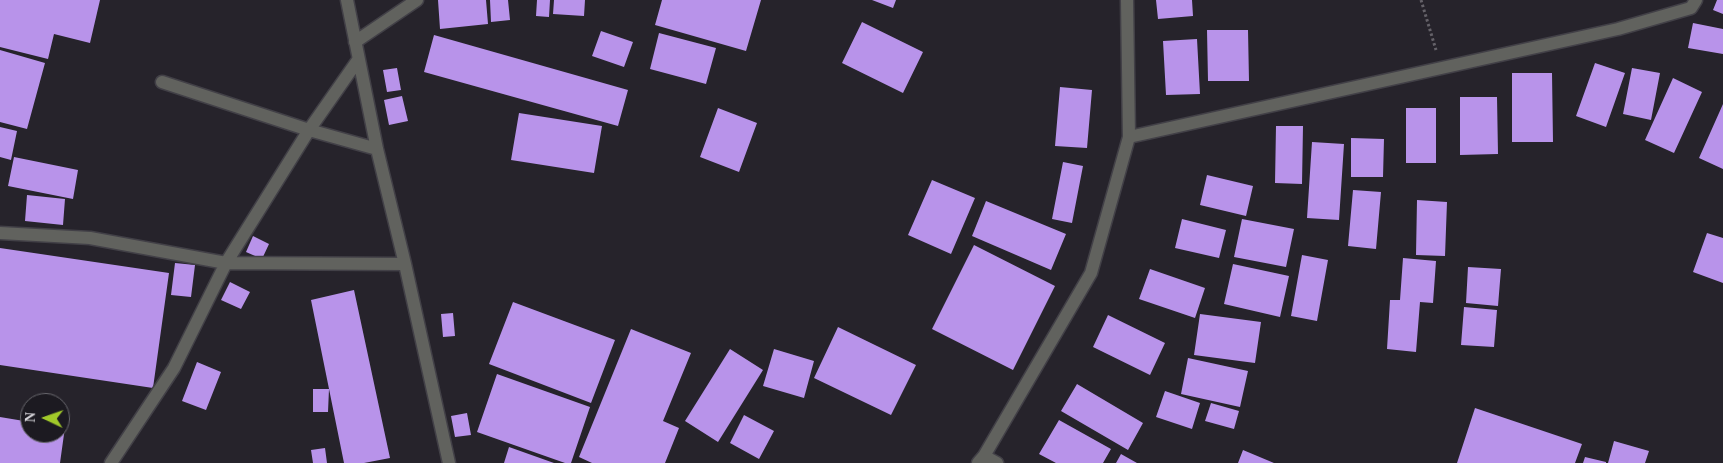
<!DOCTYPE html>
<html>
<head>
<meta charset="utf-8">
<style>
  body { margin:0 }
  #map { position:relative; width:1723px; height:463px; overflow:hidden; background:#26232b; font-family:"Times New Roman",serif }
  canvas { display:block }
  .north { position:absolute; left:20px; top:393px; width:50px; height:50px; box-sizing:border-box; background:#1c1a21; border:1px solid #67666c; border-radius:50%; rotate:273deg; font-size:14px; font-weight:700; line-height:20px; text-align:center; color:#d8d7dc }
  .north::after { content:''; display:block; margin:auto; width:18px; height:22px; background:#a1c92a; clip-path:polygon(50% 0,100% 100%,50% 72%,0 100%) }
</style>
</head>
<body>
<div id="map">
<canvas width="1723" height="463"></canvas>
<div class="north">N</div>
</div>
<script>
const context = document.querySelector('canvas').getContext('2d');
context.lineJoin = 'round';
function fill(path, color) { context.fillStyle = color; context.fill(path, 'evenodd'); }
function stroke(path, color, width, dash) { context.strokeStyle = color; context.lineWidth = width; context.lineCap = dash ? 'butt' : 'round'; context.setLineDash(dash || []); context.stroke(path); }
fill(new Path2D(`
  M 0,0 L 100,0 L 90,43 L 54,34 L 48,59 L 0,47 Z
  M 438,0 L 486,0 L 488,24 L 440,29 Z
  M 490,0 L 508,0 L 510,20 L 491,22 Z
  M 537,0 L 550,0 L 549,17 L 536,16 Z
  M 554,0 L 585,0 L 584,16 L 553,14 Z
  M 662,0 L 761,0 L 746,51 L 655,25 Z
  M 872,0 L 896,0 L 893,8 Z
  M 1156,0 L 1192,0 L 1193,16 L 1158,19 Z
  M 1717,0 L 1723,0 L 1723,14 L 1713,10 Z
  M 862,22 L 923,52 L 903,93 L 842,63 Z
  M 1693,23 L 1723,29 L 1723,54 L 1688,48 Z
  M 1207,30 L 1248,30 L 1249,81 L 1208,81 Z
  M 601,31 L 633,42 L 624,67 L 592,56 Z
  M 659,33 L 716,48 L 706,84 L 650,69 Z
  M 434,35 L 628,90 L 618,126 L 424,72 Z
  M 1197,39 L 1200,94 L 1166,95 L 1163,41 Z
  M 0,50 L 45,63 L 27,129 L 0,122 Z
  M 1595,63 L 1625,73 L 1606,127 L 1576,116 Z
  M 397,68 L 401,90 L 387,92 L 383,70 Z
  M 1632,68 L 1660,73 L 1651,120 L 1623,114 Z
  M 1512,73 L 1552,73 L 1553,142 L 1512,142 Z
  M 1673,78 L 1702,92 L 1674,153 L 1645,140 Z
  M 1060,87 L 1092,90 L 1087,148 L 1055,146 Z
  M 402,96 L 408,121 L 389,125 L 384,100 Z
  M 1460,97 L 1497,97 L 1498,154 L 1460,155 Z
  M 1723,104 L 1723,169 L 1699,158 Z
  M 718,108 L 757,123 L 739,172 L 700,157 Z
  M 1406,108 L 1436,108 L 1436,163 L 1406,163 Z
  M 519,113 L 602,126 L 594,173 L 511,160 Z
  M 1276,126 L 1303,126 L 1302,184 L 1275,183 Z
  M 0,127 L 17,131 L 11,160 L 0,157 Z
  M 1351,138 L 1384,139 L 1383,177 L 1351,177 Z
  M 1312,142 L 1344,144 L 1339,220 L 1307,218 Z
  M 14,157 L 78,170 L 73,199 L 8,186 Z
  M 1063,162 L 1083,166 L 1072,223 L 1052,219 Z
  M 1207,175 L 1253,186 L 1246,216 L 1200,205 Z
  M 932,180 L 975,198 L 951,254 L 908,235 Z
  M 1353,190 L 1381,192 L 1376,249 L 1348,246 Z
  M 27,195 L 65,199 L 63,225 L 25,221 Z
  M 1417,200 L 1447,202 L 1445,256 L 1416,255 Z
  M 986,201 L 1066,234 L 1051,270 L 972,236 Z
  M 1182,219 L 1226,230 L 1219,258 L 1175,248 Z
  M 1242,219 L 1294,229 L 1286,267 L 1234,257 Z
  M 1707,233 L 1723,238 L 1723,283 L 1693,272 Z
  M 253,236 L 269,244 L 262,259 L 246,252 Z
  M 974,245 L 1055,286 L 1013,370 L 932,329 Z
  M 0,248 L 169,273 L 153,388 L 0,365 Z
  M 1302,255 L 1328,260 L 1317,321 L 1291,316 Z
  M 1403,258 L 1436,261 L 1433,303 L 1420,302 L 1416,352 L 1387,349 L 1390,300 L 1400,300 Z
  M 175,263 L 195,265 L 191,297 L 171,295 Z
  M 1233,264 L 1289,276 L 1280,317 L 1224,304 Z
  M 1468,267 L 1501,269 L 1498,306 L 1466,303 Z
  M 1150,269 L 1205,288 L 1195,318 L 1139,299 Z
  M 230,282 L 250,292 L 241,309 L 221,300 Z
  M 354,290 L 390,458 L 364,463 L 344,463 L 311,300 Z
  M 513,302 L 615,340 L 591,403 L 489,364 Z
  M 1464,307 L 1497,310 L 1494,347 L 1461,345 Z
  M 453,313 L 455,336 L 443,337 L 441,314 Z
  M 1200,314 L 1261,322 L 1255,363 L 1194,355 Z
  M 1108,315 L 1165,343 L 1150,375 L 1093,347 Z
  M 838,327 L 916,365 L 891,415 L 814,378 Z
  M 631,329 L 691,353 L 663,421 L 679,428 L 665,463 L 592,463 L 579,457 Z
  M 730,349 L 763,370 L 718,442 L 685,421 Z
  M 774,349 L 814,361 L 804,398 L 763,386 Z
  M 1188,358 L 1248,371 L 1240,407 L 1181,394 Z
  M 197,362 L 221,372 L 206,410 L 182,401 Z
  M 497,374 L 590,407 L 571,463 L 565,463 L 477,432 Z
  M 1077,384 L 1143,423 L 1128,450 L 1061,411 Z
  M 313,389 L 329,389 L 328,412 L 313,412 Z
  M 1165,391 L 1200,403 L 1192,429 L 1156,417 Z
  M 1211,403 L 1239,411 L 1234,429 L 1205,421 Z
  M 1475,408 L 1582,444 L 1575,463 L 1457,463 Z
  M 467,413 L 471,435 L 455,437 L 451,416 Z
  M 744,415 L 774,431 L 759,459 L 730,443 Z
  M 0,417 L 30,422 L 30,433 L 60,433 L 60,426 L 65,427 L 60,463 L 0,463 Z
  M 1059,420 L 1111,449 L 1103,463 L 1056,463 L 1039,454 Z
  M 1614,441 L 1649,451 L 1645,463 L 1608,463 Z
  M 509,447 L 554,463 L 504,463 Z
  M 325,448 L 327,463 L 313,463 L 311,450 Z
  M 1243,450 L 1274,463 L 1238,463 Z
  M 1121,454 L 1137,463 L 1116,463 Z
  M 1585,457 L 1606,462 L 1606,463 L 1583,463 Z`), '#b893ea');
const minor = new Path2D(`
  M 347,0 L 377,149 L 405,264 L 449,463
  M 355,42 L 417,0
  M 162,82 L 309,130 L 377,149
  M 1129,137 L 1618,29 L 1691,8 L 1696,0
  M 0,233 L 90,238 L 226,263 L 405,264
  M 984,456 L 997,463
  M 111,463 L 174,368 L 226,263 L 309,130 L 358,60
  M 978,463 L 984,456 L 1091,273 L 1129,137 L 1127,0`);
stroke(minor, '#424047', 15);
stroke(new Path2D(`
  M 1421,0 L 1436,50`), '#656269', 3, [2.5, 2.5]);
stroke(minor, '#61625e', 12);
</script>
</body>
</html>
